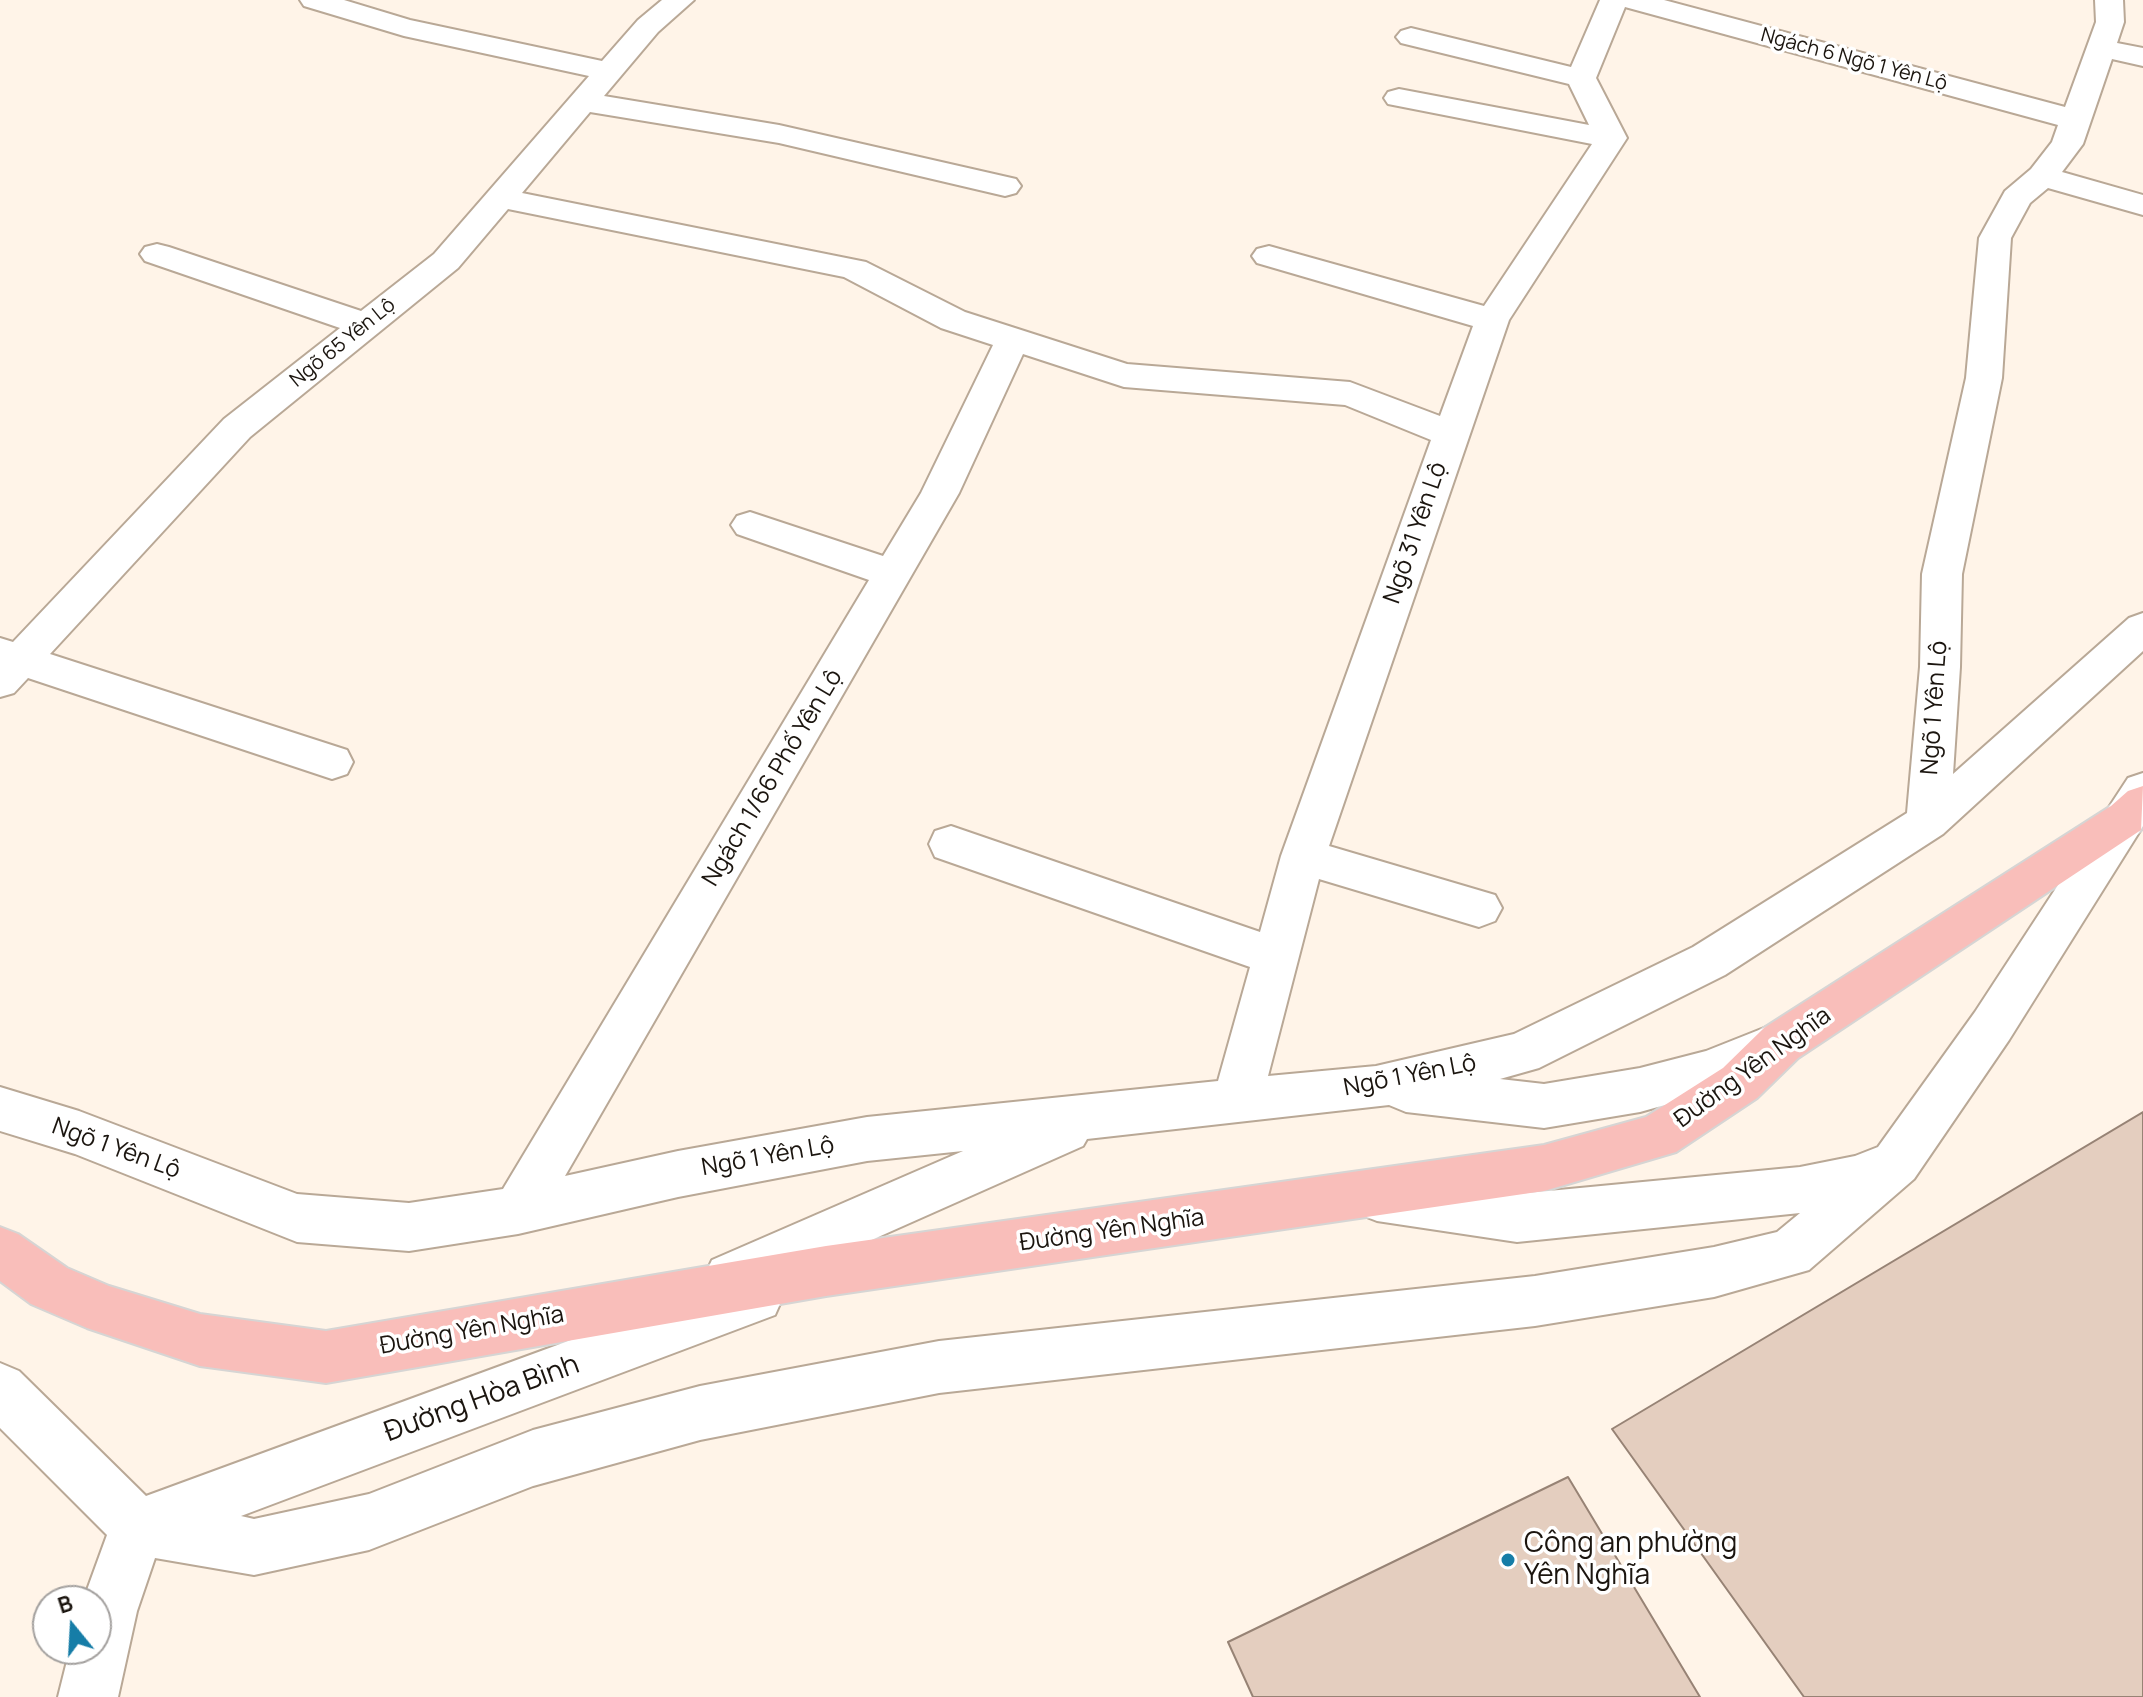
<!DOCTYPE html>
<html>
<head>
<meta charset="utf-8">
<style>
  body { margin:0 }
  #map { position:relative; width:2143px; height:1697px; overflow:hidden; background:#fff4e8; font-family:Manrope,sans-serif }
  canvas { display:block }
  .north { position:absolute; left:32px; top:1585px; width:80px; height:80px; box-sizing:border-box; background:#fff; border:2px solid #a4a19f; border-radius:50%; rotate:342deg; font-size:22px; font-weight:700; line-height:32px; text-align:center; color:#1b150f }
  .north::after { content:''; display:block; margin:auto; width:28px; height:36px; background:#167da7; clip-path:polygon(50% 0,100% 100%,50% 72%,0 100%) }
</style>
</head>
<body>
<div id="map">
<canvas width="2143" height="1697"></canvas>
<div class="north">B</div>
</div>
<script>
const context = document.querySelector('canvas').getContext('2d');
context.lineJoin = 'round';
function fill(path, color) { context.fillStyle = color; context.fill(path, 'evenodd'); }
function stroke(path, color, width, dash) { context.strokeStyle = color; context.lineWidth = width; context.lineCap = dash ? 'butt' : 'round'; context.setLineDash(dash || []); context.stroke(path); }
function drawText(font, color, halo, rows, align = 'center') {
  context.font = font + ' Manrope,sans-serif'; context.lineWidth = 7; context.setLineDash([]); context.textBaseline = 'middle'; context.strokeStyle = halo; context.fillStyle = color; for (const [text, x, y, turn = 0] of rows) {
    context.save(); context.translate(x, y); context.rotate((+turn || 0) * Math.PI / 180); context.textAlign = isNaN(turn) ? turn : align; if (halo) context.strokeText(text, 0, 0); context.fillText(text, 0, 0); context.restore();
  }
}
const building = new Path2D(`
  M 2143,1112 L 2143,1697 L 1804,1697 L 1612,1429 Z
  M 1568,1477 L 1700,1697 L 1253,1697 L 1228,1642 Z`);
fill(building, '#e4cebf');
stroke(building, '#978375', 2);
const minor = new Path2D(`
  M 300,0 L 344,0 L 410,20 L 602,61 L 638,20 L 662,0 L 694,0 L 658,32 L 604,96 L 779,125 L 1016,179 L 1021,186 L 1016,193 L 1005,196 L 779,143 L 590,112 L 522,193 L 866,262 L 965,312 L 1127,364 L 1350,382 L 1440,416 L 1473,326 L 1257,263 L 1252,256 L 1257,249 L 1269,246 L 1484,306 L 1592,144 L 1388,104 L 1384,98 L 1388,92 L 1399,89 L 1589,125 L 1569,84 L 1401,43 L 1396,37 L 1401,31 L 1411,28 L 1571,67 L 1600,0 L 1664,0 L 2065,107 L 2096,22 L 2095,0 L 2123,0 L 2124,22 L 2117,43 L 2143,48 L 2143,66 L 2112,59 L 2083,144 L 2062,172 L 2143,195 L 2143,215 L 2048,188 L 2030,203 L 2011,238 L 2002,378 L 1962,574 L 1960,667 L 1953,774 L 2129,618 L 2143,613 L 2143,651 L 1943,834 L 1725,975 L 1539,1068 L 1500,1079 L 1544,1084 L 1640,1068 L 1706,1051 L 1779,1022 L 1796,1028 L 1803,1043 L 1796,1058 L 1711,1092 L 1640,1112 L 1544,1128 L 1406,1112 L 1389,1105 L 1087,1139 L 1083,1146 L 777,1282 L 783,1297 L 775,1315 L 241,1516 L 254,1519 L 369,1494 L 533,1430 L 700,1386 L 939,1341 L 1535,1276 L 1714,1247 L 1777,1232 L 1800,1213 L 1517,1242 L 1377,1221 L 1359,1214 L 1352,1198 L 1359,1182 L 1377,1175 L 1517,1194 L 1800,1167 L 1855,1156 L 1878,1147 L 1975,1012 L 2128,778 L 2143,773 L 2143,826 L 2009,1040 L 1914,1179 L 1809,1270 L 1714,1297 L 1535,1326 L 939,1393 L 700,1440 L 533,1486 L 369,1550 L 254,1575 L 155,1558 L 137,1611 L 118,1697 L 58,1697 L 70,1649 L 96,1649 L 96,1601 L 83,1601 L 107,1535 L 0,1428 L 0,1363 L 19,1371 L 146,1496 L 710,1289 L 704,1277 L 712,1260 L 963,1151 L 867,1161 L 678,1197 L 518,1234 L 409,1251 L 297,1242 L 75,1154 L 0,1131 L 0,1087 L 79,1111 L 297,1194 L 409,1203 L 503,1189 L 869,580 L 737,534 L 731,525 L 737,516 L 750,512 L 883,556 L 921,493 L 993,345 L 941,328 L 844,277 L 508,209 L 458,268 L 250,437 L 50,654 L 347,750 L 353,762 L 347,774 L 332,779 L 28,678 L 14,693 L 0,697 L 0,638 L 13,642 L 224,419 L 340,328 L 145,261 L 140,254 L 145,247 L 157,244 L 169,247 L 361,311 L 434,254 L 589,76 L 404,36 L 304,6 ZM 1625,7 L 2058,125 L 2052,142 L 2031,169 L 2005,191 L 1979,238 L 1966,378 L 1922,574 L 1920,667 L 1907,813 L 1693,947 L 1514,1034 L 1376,1066 L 1268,1076 L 1319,879 L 1479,927 L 1495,921 L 1502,908 L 1495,895 L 1329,846 L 1509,320 L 1627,138 L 1596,78 ZM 1023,354 L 1124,387 L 1345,405 L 1431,440 L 1281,856 L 1260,932 L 951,826 L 935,831 L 929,844 L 935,857 L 1250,967 L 1218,1081 L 867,1117 L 678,1151 L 565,1176 L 959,493 Z`);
const major = new Path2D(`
  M 2143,786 L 2141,830 L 1798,1058 L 1757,1098 L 1676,1152 L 1544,1191 L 826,1296 L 326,1383 L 200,1366 L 87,1328 L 31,1304 L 0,1281 L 0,1227 L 18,1234 L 67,1268 L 109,1286 L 200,1314 L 326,1331 L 826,1246 L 1544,1145 L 1646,1117 L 1723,1068 L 1764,1028 L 2111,806 L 2128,791 Z`);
stroke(minor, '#b9a896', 4);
stroke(major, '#d6d5d4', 4);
fill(minor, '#fff');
fill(major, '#f9beba');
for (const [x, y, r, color] of [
  [1508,1560,8,"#167da7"]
]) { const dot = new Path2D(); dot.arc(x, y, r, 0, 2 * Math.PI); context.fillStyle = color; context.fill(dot); stroke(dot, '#fff', 3); }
drawText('20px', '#1b150f', '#fff', [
  ["Ngách 6 Ngõ 1 Yên Lộ",1854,60,15],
  ["Ngõ 65 Yên Lộ",343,343,-39]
]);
drawText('24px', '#1b150f', '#fff', [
  ["Ngõ 31 Yên Lộ",1416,533,-71],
  ["Ngõ 1 Yên Lộ",1935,708,-86],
  ["Ngách 1/66 Phố Yên Lộ",773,778,-59],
  ["Đường Yên Nghĩa",1753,1068,-36],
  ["Ngõ 1 Yên Lộ",1410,1076,-11],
  ["Ngõ 1 Yên Lộ",116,1149,20],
  ["Ngõ 1 Yên Lộ",768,1157,-10],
  ["Đường Yên Nghĩa",1112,1231,-8],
  ["Đường Yên Nghĩa",472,1331,-10]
]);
drawText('28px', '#1b150f', '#fff', [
  ["Đường Hòa Bình",482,1399,-20]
]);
drawText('28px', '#1b150f', '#fff', [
  ["Công an phường",1524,1544],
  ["Yên Nghĩa",1524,1576]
], 'left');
</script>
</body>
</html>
